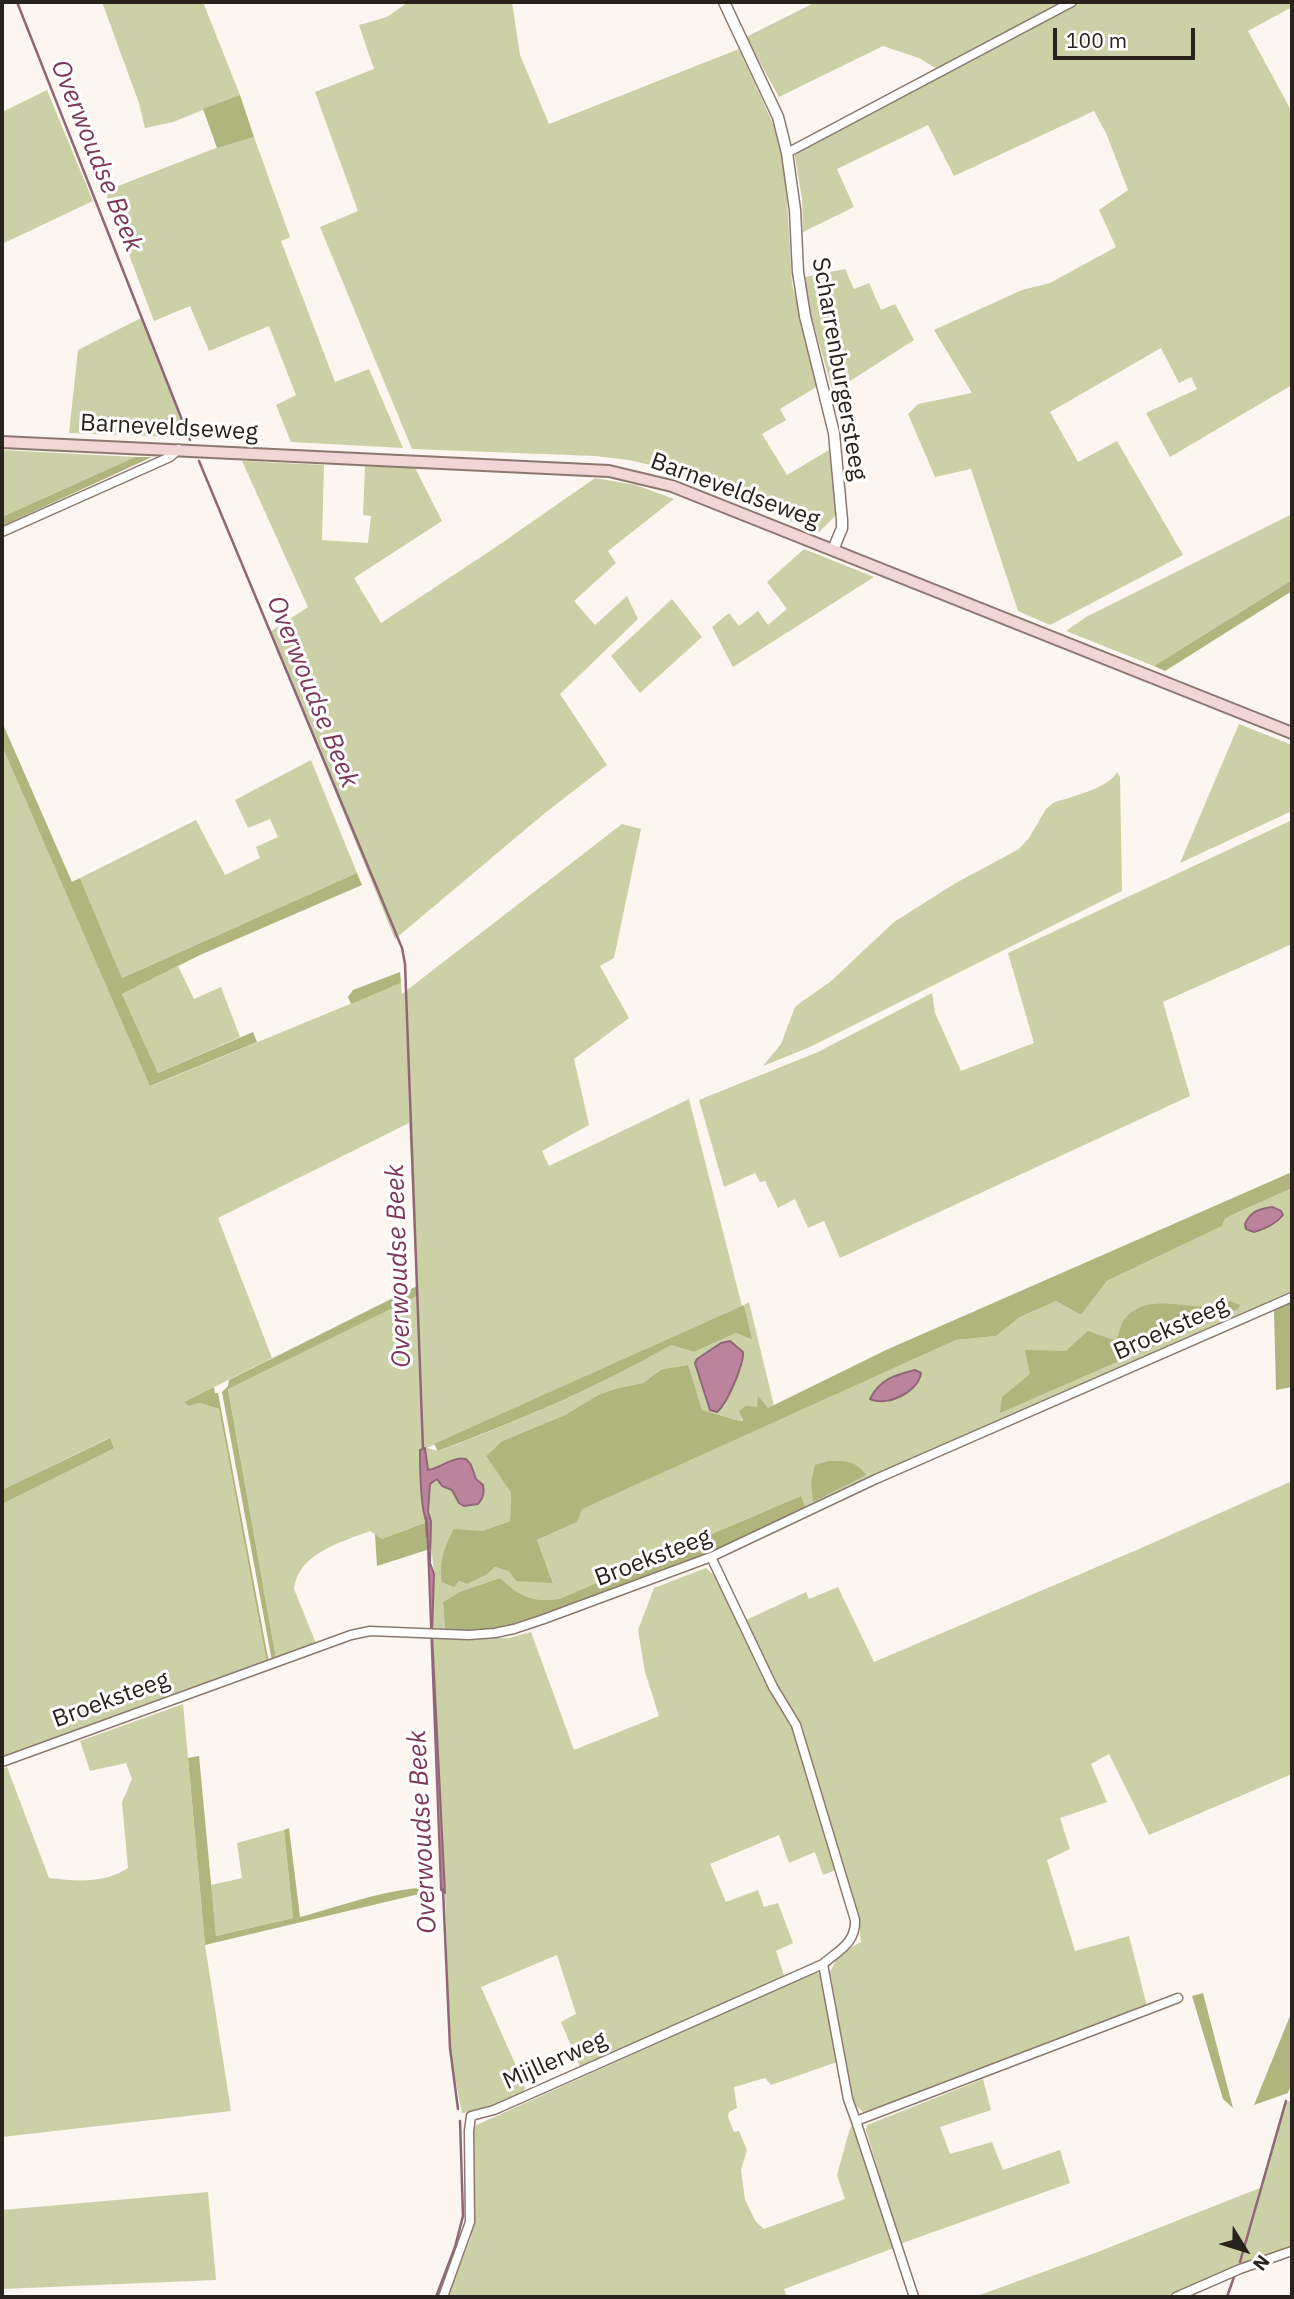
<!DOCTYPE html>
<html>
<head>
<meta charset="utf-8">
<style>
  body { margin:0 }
  #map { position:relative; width:1294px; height:2299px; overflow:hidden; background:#fdf5f0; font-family:"IBM Plex Sans",sans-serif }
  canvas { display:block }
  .frame { position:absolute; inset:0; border:4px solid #29221d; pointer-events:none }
  .north { position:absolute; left:1210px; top:2215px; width:70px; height:70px; -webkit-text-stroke:5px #fff; paint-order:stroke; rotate:128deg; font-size:19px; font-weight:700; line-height:28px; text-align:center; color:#29221d }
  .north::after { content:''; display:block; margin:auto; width:24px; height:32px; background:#29221d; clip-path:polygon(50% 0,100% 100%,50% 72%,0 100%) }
  .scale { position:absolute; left:1053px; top:28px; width:142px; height:32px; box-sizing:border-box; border:4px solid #29221d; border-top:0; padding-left:9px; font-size:21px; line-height:24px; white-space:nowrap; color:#29221d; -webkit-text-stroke:5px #fff; paint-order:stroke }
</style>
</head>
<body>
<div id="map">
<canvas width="1294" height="2299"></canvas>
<div class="frame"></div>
<div class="north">N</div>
<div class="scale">100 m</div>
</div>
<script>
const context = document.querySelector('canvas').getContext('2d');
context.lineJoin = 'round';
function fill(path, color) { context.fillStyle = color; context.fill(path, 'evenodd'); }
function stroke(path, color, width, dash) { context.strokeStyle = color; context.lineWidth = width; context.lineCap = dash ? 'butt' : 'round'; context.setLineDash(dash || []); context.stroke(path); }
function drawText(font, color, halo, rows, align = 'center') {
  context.font = font + ' "IBM Plex Sans",sans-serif'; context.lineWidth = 6; context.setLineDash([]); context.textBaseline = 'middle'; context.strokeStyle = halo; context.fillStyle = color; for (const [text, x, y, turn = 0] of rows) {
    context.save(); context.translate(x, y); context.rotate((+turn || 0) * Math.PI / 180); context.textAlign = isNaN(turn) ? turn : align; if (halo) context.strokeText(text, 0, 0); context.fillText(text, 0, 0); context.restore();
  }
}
fill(new Path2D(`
  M 102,2 L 203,2 L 240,95 L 173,122 L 145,128 L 139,103 Z
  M 408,2 L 512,2 L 520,55 L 549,124 L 739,49 L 774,126 L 782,154 L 786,183 L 792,284 L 818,386 L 780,409 L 786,420 L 762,434 L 787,475 L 829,450 L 836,515 L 819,532 L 655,466 L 629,460 L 595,456 L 412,449 L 320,227 L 358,211 L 315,92 L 374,69 L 359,25 L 387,17 Z
  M 816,2 L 1064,2 L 937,69 L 919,58 L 883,46 L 779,97 L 746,37 Z
  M 1076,2 L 1292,2 L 1292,7 L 1248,31 L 1292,112 L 1292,385 L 1170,457 L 1146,413 L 1197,389 L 1191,377 L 1179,383 L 1161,348 L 1050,412 L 1078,462 L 1117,441 L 1183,555 L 1050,625 L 1018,611 L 971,469 L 935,477 L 908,414 L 918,404 L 972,393 L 934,330 L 1022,290 L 1050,283 L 1116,247 L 1099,210 L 1128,190 L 1106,133 L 1094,111 L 954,176 L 928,125 L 837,169 L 854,207 L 803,232 L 802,199 L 794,152 Z
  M 47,90 L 93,201 L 2,244 L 2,112 Z
  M 254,137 L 290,237 L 281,241 L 335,382 L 369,369 L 403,448 L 291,442 L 276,405 L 296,395 L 269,326 L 209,351 L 190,306 L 154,321 L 105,191 L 216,148 Z
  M 845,269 L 854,289 L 869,283 L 881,310 L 895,304 L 914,340 L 833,392 L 811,315 L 805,277 Z
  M 141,318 L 190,438 L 69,433 L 78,350 Z
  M 2,450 L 135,457 L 2,517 Z
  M 242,461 L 324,465 L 322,540 L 368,543 L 371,516 L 363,515 L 365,466 L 415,468 L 442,521 L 354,578 L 381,623 L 496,547 L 595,478 L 636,485 L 674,499 L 608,551 L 616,563 L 574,601 L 595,625 L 627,596 L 638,619 L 560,694 L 607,765 L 545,813 L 395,939 L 270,632 L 308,607 Z
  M 1292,514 L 1292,580 L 1154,666 L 1066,631 L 1086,617 Z
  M 804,549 L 874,577 L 733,667 L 712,627 L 729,613 L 739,626 L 758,611 L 768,625 L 787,609 L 767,582 Z
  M 672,599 L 702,637 L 640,693 L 611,656 Z
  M 1239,724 L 1292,745 L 1292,811 L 1180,863 Z
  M 2,746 L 151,1086 L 401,983 L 402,994 L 622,824 L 641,829 L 614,958 L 600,966 L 629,1018 L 574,1059 L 589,1125 L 542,1151 L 549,1166 L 689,1099 L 742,1306 L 427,1448 L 439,1451 C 519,1421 597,1388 671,1345 L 694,1352 L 736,1333 L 751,1340 L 744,1305 L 749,1302 L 774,1406 L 768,1408 L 759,1396 L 757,1407 L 740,1421 L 702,1410 L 687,1365 L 662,1369 L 643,1383 L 618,1388 L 598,1395 L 565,1415 L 502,1441 L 486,1456 L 511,1493 L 510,1521 L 482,1531 L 459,1581 L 467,1584 L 486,1575 L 495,1567 L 553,1582 L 537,1540 L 577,1522 L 581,1509 L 956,1340 L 996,1336 L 1020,1317 L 1056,1301 L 1081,1315 L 1107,1281 L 1222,1226 L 1225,1219 L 1232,1215 L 1292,1188 L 1292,1291 L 982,1429 L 807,1510 L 801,1496 L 559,1599 C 531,1602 521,1597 500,1578 L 459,1592 L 443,1602 L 445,1630 L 432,1633 L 434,1574 L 428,1512 L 430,1484 L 437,1479 L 442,1486 L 452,1490 L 459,1503 L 481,1482 L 476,1479 L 471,1465 L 459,1458 L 441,1467 L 428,1470 L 426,1448 L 420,1450 L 424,1515 L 427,1522 L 382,1539 L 370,1531 C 342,1542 298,1553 294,1589 L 317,1646 L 276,1658 L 228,1388 L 417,1296 L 409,1123 L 218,1218 L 272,1358 L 184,1402 L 188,1406 L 200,1403 L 219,1409 L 267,1664 L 2,1757 L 2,1504 L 114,1447 L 109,1438 L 2,1490 ZM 695,1363 L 742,1367 L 732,1385 L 724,1407 L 701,1377 Z
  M 311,760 L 357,873 L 122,978 L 80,878 L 196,820 L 225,875 L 260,858 L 256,847 L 278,837 L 270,819 L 248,828 L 235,800 Z
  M 1117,772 L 1120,777 L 1122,891 L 810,1047 L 763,1066 L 781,1044 L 795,1007 L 800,1003 L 830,982 L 894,922 L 954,884 L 1019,849 L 1029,838 L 1046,809 L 1053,803 C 1070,797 1110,788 1117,772 Z
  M 1292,820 L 1292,944 L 1163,1002 L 1190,1096 L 840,1258 L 824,1221 L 808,1228 L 795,1199 L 778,1208 L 765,1181 L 760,1182 L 755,1173 L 724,1187 L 699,1100 L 818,1052 L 932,993 L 935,1013 L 961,1071 L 1034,1043 L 1008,953 Z
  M 178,966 L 194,999 L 221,987 L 240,1037 L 158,1073 L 122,994 Z
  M 1292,1481 L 1292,1774 L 1149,1835 L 1109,1754 L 1091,1764 L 1107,1802 L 1060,1818 L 1070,1849 L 1047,1860 L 1075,1951 L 1129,1936 L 1147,2006 L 899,2101 L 863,2112 L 854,2104 L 830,1972 L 839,1954 L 861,1942 L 859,1925 L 798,1720 L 777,1689 L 744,1621 L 806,1592 L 809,1599 L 838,1587 L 874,1662 L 1139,1549 Z
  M 706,1568 L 717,1578 L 762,1677 L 796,1732 L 836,1870 L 823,1875 L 815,1852 L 789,1863 L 779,1835 L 710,1864 L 726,1902 L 758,1890 L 764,1907 L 778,1903 L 793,1943 L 776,1951 L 785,1978 L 580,2067 L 561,2022 L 576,2014 L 557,1955 L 481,1987 L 525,2086 L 524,2093 L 494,2107 L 462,2113 L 450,2052 L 445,1893 L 433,1639 L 509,1638 L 531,1632 L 574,1750 L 659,1716 L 645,1672 L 638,1630 L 654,1588 Z
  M 183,1704 L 205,1945 L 231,2111 L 2,2137 L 2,1769 L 7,1767 L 49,1878 C 77,1881 103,1884 128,1868 L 122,1802 L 132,1779 L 126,1763 L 90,1771 L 80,1741 Z
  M 284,1830 L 293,1918 L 216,1936 L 211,1885 L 242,1878 L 237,1843 Z
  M 816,1972 L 822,1975 L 840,2061 L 771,2085 L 765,2078 L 734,2087 L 737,2108 L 729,2112 L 728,2117 L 734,2132 L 739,2131 L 747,2150 L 741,2170 L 745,2200 L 756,2222 L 764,2229 L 845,2199 L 837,2175 L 850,2128 L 854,2125 L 894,2248 L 784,2289 L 787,2297 L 447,2297 L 470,2240 L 474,2221 L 472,2127 Z
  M 983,2079 L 991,2110 L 940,2127 L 950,2154 L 992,2142 L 1003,2170 L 1060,2150 L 1070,2183 L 900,2244 L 866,2130 L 867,2125 Z
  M 1292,2100 L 1292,2247 L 1165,2297 L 981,2297 L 980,2295 L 1095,2253 L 1260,2188 L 1284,2103 Z
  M 208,2192 L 216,2280 L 2,2289 L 2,2210 Z`), '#cbd0a6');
fill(new Path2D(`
  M 240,95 L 254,137 L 217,148 L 203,109 Z
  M 135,457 L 152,457 L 2,526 L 2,517 Z
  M 1292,580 L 1292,591 L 1165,671 L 1154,666 Z
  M 2,722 L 72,882 L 80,878 L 122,978 L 357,873 L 362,885 L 200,955 L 122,994 L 158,1073 L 253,1032 L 257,1042 L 150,1086 L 2,746 Z
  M 400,972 L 401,983 L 351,1004 L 348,997 L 353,990 Z
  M 1292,1172 L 1292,1188 L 1232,1215 L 1225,1219 L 1222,1226 L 1107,1281 L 1081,1315 L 1056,1301 L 1020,1317 L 996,1336 L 956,1340 L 582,1509 L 577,1522 L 537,1540 L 553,1583 L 516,1581 L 509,1571 L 495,1567 L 486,1575 L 467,1584 L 459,1581 L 454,1587 L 442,1582 C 438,1562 445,1546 454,1529 L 482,1531 L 510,1521 L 511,1493 L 486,1456 L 502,1441 L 565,1415 L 598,1395 L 618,1388 L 643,1383 L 662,1369 L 688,1365 L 702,1410 L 740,1421 L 743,1420 L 739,1411 L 746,1406 L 757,1407 L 758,1395 L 768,1408 L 886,1350 Z
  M 417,1286 L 417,1296 L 228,1389 L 276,1658 L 272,1661 L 222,1392 L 228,1386 L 229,1380 Z
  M 1230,1301 L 1240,1305 L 1238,1309 L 1000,1413 L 1002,1397 L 1030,1374 L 1025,1350 L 1066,1351 L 1088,1331 L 1116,1341 C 1119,1335 1120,1325 1124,1320 C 1145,1291 1186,1310 1214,1306 C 1220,1306 1225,1303 1230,1301 Z
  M 1292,1302 L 1292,1387 L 1276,1390 L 1274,1311 Z
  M 744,1305 L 752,1340 L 736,1333 L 694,1352 L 671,1345 C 597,1388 518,1421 438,1451 L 434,1444 Z
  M 214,1387 L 215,1393 L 218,1393 L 269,1663 L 267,1664 L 219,1409 L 200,1403 L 188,1406 L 184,1402 Z
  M 110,1438 L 114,1448 L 2,1504 L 2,1490 Z
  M 829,1461 C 846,1461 855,1460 866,1475 L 813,1502 L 811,1482 L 815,1465 Z
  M 801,1496 L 807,1510 L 670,1572 L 509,1629 L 463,1632 L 445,1630 L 443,1602 L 459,1592 L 500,1578 C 521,1597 531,1602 559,1599 Z
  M 427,1522 L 427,1550 L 377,1566 L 375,1534 L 382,1539 Z
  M 199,1756 L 216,1936 L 293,1918 L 284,1830 L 289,1828 L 300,1917 C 329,1910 411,1880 436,1890 L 205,1945 L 188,1758 Z
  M 1203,1993 L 1233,2108 L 1223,2099 L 1192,1996 Z
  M 1292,2011 L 1292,2082 L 1288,2093 L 1254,2105 Z`), '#afb57d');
const water = new Path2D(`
  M 1272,1207 L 1281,1211 L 1283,1215 C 1275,1225 1265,1229 1254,1232 L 1246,1229 L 1245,1224 C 1251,1211 1259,1209 1272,1207 Z
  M 730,1341 L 743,1352 C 744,1364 727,1404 717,1412 L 710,1410 L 695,1363 L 697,1359 L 721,1343 Z
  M 915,1370 L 921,1373 C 918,1393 886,1407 870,1399 C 880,1379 895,1375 915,1370 Z
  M 425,1448 L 428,1470 C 441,1468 453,1456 466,1459 L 471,1465 L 476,1479 L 483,1485 C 485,1493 483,1498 478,1504 L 464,1506 L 459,1503 L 452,1490 L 442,1486 L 437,1479 L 430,1484 L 428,1512 L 431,1521 L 430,1563 L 434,1574 L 432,1633 L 445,1893 L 441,1890 L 427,1523 C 420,1508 420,1467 420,1450 Z`);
fill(water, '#bc849c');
stroke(water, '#906776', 2);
stroke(new Path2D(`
  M 17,2 L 190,440
  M 199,461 L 402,948 L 405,964 L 423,1449
  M 426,1518 L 427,1536
  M 443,1889 L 450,2048 L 458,2109
  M 1292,2089 L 1292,2088
  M 1240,2262 L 1286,2101
  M 436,2297 L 455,2247 L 463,2216 L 460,2121
  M 1227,2297 L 1235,2274`), '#906776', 2.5);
const minor = new Path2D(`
  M 787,153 L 1072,2
  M 2,532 L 170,457 L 179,449
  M 711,1557 L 773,1687 L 796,1725 L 855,1920 C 856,1943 839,1950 823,1964 L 848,2099 L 856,2121 L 1178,1998
  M 2,1762 L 351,1635 L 370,1631 L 469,1635 L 495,1633 L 514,1629 L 544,1619 L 711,1557 L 876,1479 L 1292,1297
  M 856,2121 L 914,2297
  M 443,2297 L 470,2222 L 469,2131 L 471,2116 L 494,2110 L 823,1964
  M 1176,2297 L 1240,2269 L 1292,2251`);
const tertiary = new Path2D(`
  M 724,2 L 778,117 L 787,153 L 795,210 L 798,272 L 805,316 L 834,433 L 842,520 L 842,528 L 833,550`);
const secondary = new Path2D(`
  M 2,442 L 609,471 L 672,486 L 1292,733`);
stroke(minor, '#8b796e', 11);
stroke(tertiary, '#8b796e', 13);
stroke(secondary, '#8b796e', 14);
stroke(minor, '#fff', 8);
stroke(tertiary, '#fff', 10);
stroke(secondary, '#f0d6d5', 10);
drawText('24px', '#29221d', '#fff', [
  ["Scharrenburgersteeg",839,369,80],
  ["Barneveldseweg",169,428,3],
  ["Barneveldseweg",735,491,20],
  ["Broeksteeg",1171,1329,-24],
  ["Broeksteeg",653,1558,-21],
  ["Broeksteeg",111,1700,-20],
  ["Mijllerweg",555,2061,-24]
]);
drawText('italic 26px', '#7d3658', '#fff', [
  ["Overwoudse Beek",96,156,68],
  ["Overwoudse Beek",312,692,68],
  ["Overwoudse Beek",399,1266,-92],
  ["Overwoudse Beek",423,1832,-93]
]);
</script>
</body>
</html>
